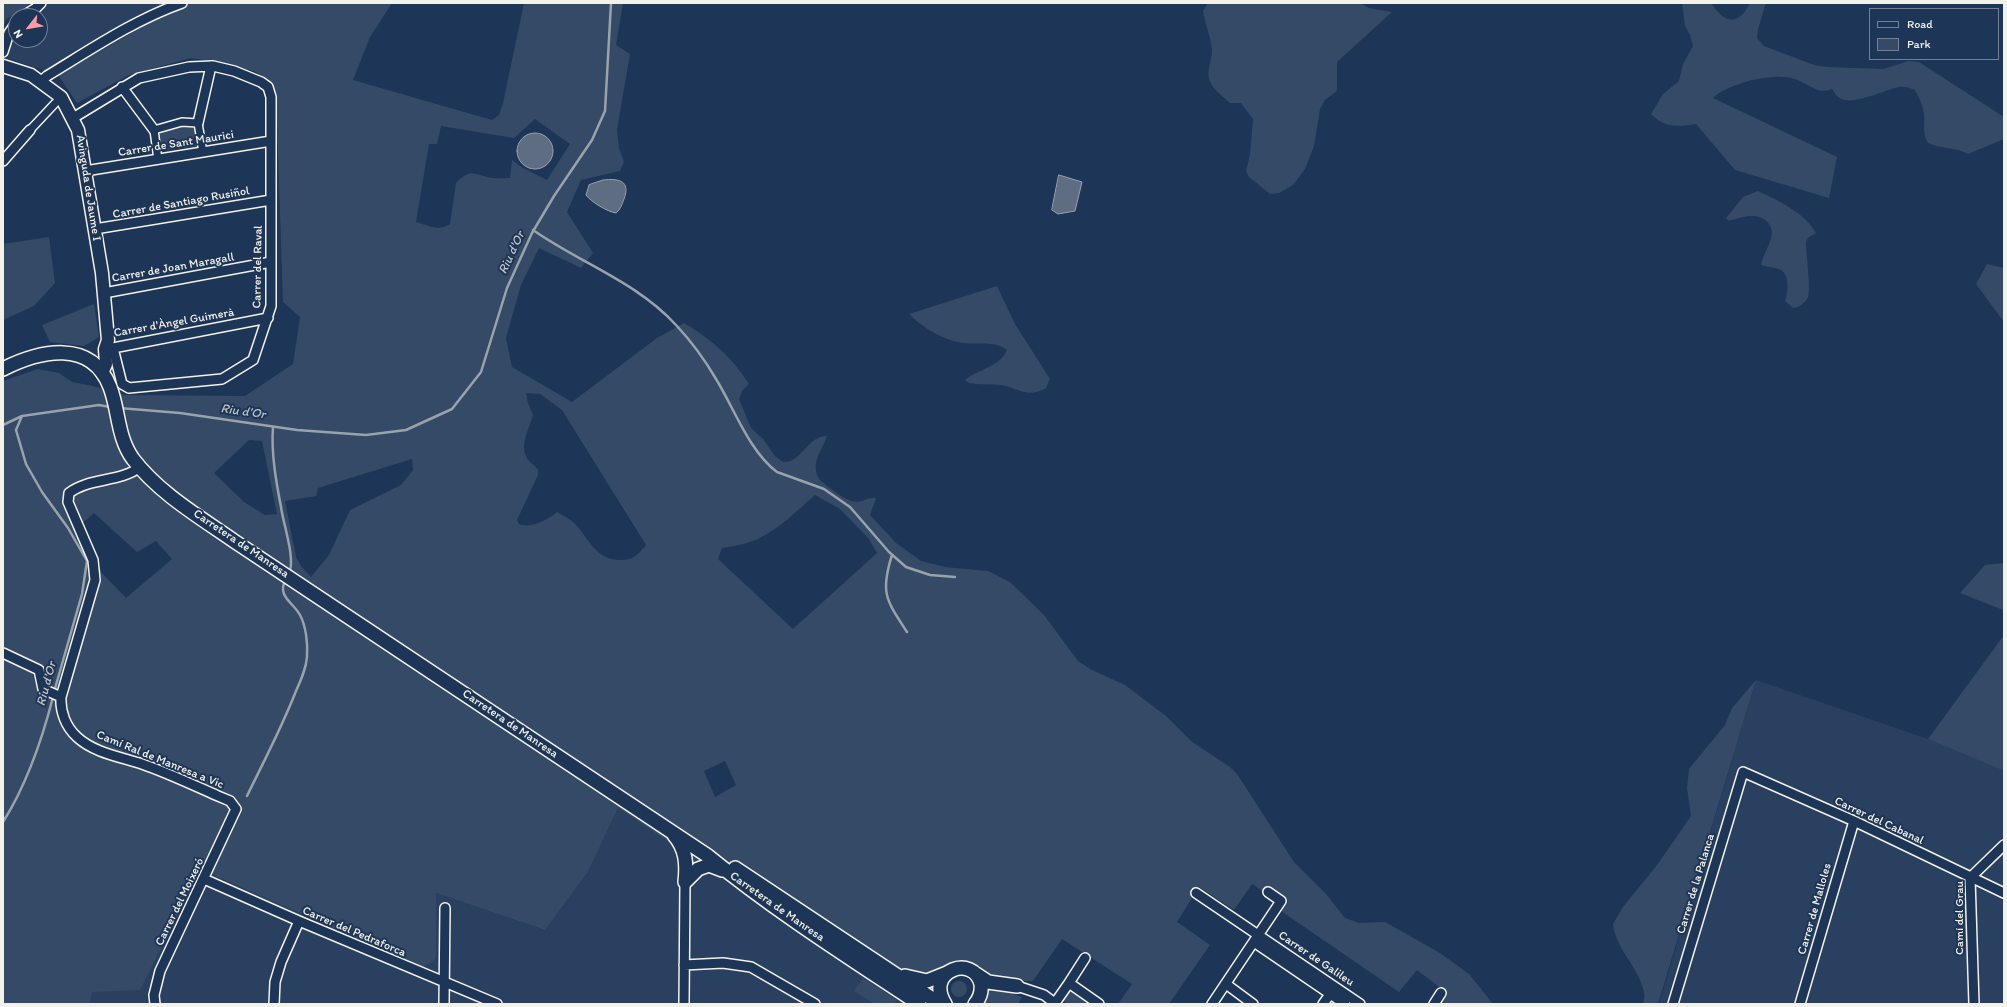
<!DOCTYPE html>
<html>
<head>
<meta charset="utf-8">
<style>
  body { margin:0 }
  #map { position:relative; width:2007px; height:1007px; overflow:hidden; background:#1d3557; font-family:Itim,sans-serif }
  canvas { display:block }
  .frame { position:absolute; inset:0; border:4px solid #f4f1e8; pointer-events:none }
  .legend { position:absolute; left:1869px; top:8px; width:130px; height:52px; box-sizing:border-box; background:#1d3557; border:1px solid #738091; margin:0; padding:5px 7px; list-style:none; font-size:12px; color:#f4f1e8 }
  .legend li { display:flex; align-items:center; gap:8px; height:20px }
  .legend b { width:20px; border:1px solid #738091 }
  .north { position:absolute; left:8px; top:8px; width:40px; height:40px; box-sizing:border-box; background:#1d3557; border:1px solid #738091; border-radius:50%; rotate:239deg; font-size:11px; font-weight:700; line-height:16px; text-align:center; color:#f4f1e8 }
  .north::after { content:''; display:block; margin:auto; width:14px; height:18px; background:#ff9aa2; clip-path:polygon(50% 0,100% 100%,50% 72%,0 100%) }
</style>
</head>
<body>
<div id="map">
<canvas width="2007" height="1007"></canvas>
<div class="frame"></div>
<ul class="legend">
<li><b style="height:5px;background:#1d3557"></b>Road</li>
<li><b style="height:11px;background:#354a67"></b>Park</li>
</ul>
<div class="north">N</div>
</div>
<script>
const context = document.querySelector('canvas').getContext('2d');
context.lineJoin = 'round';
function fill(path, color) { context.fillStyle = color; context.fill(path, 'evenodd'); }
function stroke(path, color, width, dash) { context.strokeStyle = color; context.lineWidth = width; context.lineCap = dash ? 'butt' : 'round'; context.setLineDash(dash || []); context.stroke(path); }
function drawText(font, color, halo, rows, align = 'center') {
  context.font = font + ' Itim,sans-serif'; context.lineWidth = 4; context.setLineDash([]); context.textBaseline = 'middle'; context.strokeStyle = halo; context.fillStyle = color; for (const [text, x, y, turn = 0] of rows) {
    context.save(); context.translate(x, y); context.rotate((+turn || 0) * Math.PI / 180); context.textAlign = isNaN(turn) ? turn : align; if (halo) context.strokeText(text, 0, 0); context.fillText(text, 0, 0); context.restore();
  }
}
fill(new Path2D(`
  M 47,3 L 159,3 L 158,18 L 58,75 L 7,58 L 16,27 L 16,40 L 40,40 L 40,16 L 30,16 Z
  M 1756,680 L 1928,739 L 2004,771 L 2004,1004 L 1659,1004 Z
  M 618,808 L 908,1004 L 90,1004 L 91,992 L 224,822 L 228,811 L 243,809 L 389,877 L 545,930 L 588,872 Z`), '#2a4060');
fill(new Path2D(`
  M 3,3 L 30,3 L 19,12 L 6,19 L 3,29 Z
  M 159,3 L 392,3 L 370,37 L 353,80 L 492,120 L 499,115 L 503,103 L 524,3 L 623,3 L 616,45 L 630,54 L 617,130 L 619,148 L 624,162 L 620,171 L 581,180 L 567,212 L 593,253 L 581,268 L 539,248 L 521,285 L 506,338 L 512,367 L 572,402 L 657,338 L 684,323 C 712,340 731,356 749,384 L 742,391 L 739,399 L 751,428 L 763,439 L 775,456 L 783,462 C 802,463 807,436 827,436 C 822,452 809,463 820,480 C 829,487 845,502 858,502 C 864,501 869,497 876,498 L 870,515 L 896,543 L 921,561 L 945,567 L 988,571 L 1010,582 L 1044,615 L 1078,661 L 1092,670 L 1125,685 L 1166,716 L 1191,741 L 1230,767 L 1237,774 L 1294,862 L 1326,894 L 1345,918 L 1359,923 L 1385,922 L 1440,953 L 1469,974 L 1493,1004 L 1442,1004 L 1440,1003 L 1447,993 L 1417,970 L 1399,992 L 1281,911 L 1288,901 L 1268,887 L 1264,892 L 1252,884 L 1234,910 L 1199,887 L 1177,922 L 1210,945 L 1169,1004 L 1118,1004 L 1132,984 L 1062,939 L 1033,981 L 1021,981 L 1013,994 L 1022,997 L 1018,1004 L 963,1004 L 970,1001 L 975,991 L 972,980 L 963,974 L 952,976 L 945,984 L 949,1000 L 957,1004 L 908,1004 L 618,808 L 588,872 L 545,930 L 436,893 L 436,959 L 423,967 L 211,874 L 243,810 L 228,811 L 224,822 L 140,990 L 92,992 L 90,1004 L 3,1004 L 3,656 C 25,666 33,664 37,690 L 42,693 L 45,678 L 3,649 L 3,381 L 38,369 L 59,373 L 72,382 L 93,386 L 125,395 L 245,396 L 293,364 L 300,317 L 283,302 L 276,93 L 268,80 L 254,71 L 211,61 L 191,58 L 129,75 L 77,103 L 58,75 L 158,18 ZM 535,119 L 570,144 L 547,180 L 523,168 L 512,160 L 510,178 C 503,178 494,179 487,177 C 471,173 469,170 456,183 L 450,224 C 439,232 427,225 416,222 L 429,144 L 437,144 L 441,126 L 514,138 ZM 526,393 L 540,394 L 562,410 L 646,545 C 636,557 633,560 618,560 C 597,559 589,540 577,526 C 572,520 564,516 557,512 C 547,520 532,529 519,524 L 517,520 L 538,475 L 538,470 C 535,465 528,462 526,456 C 520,444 530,427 533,415 L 528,403 ZM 249,440 L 262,441 L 277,514 L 265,515 L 244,502 L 214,473 ZM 412,459 L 413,470 L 401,485 L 350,510 L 329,555 L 311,577 L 301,566 L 296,557 L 285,501 L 316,496 L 318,488 ZM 815,495 L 840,509 L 869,539 L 877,553 L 793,629 L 718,559 L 722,548 C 734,546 747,544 758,539 C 780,528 797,511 815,495 ZM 94,513 L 137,552 L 156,541 L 172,559 L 126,598 L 102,573 L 92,549 L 78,527 ZM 725,761 L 736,785 L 715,797 L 704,771 Z
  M 1208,3 L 1360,3 L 1369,8 L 1392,12 L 1337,62 L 1337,91 L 1325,100 L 1320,109 L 1314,146 L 1305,169 L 1293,185 L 1279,193 L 1270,194 L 1249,177 L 1246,171 L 1250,155 L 1253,119 L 1241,103 L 1230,103 C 1220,94 1205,84 1209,68 C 1210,62 1212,57 1212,50 C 1211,37 1205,24 1203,11 Z
  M 1682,3 L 1711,3 C 1724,23 1738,27 1750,3 L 1766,3 L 1758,29 L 1757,38 L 1764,46 L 1814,65 L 1827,67 L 1883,69 L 1909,61 L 1919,62 L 2004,117 L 2004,139 L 1968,154 C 1956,147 1941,149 1928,143 C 1922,133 1925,125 1924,114 C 1923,106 1919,97 1915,90 C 1910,88 1905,86 1899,87 C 1886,89 1850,108 1838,97 C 1835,95 1834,91 1832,89 C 1829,90 1825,91 1823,91 C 1816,91 1802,81 1795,79 C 1773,72 1730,83 1713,98 L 1837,157 L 1829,198 L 1735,170 L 1696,124 C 1679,127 1664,128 1651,114 L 1663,94 L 1679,81 L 1683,64 L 1693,46 L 1690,35 L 1685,26 Z
  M 196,125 L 198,146 L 160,151 L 157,134 L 174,127 Z
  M 1758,191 C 1779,201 1804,212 1816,233 L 1808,238 L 1806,242 C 1806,252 1811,290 1808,297 C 1805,303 1800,307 1793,308 L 1785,301 C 1788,292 1790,276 1781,270 C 1776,267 1767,267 1761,265 C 1763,254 1771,244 1772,233 C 1772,230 1771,227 1769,224 C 1759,211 1742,217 1729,221 L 1726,218 L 1743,197 Z
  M 49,237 L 55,283 L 34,306 L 3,320 L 3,244 Z
  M 1987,264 L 2004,268 L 2004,322 L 1976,284 Z
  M 997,286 L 1015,324 L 1050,379 L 1046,388 C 1026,399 1019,388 1001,385 C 990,384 979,385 969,383 L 965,380 C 978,369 1000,367 1007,350 C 994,340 978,345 963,343 C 943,340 923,328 909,314 Z
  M 94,304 L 99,337 L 84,346 L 50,342 L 42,325 Z
  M 2004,563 L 2004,612 L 2003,610 L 1960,593 L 1985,565 Z
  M 2004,635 L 2004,771 L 1928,739 Z
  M 1756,680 L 1658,1004 L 1643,1004 C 1644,1000 1645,995 1644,992 C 1639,967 1616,950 1613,924 L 1623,907 L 1657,865 L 1691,816 L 1687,788 L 1689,769 L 1725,725 L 1732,708 Z
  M 863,978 L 897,1000 L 894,1004 L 875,1004 L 854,991 Z
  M951 989a8 8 0 1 1 16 0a8 8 0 1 1-16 0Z
  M 1069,988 L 1092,1004 L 1068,1004 L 1061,999 Z`), '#354a67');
const water = new Path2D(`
  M517 151a18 18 0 1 1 36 0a18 18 0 1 1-36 0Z
  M 1059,175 L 1082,182 L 1075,211 L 1058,214 L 1052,210 Z
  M 603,180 C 619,178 631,181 624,199 C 622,204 621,209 616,213 C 608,212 591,202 586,195 L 589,185 Z`);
fill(water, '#5e6d82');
stroke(water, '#9aa2ab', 1);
stroke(new Path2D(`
  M 533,230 C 580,263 637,282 676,325 C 691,341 705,360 716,379 C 734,408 749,451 777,472 L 824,489 L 850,507 L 889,552 L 906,567 L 930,575 L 955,577
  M 119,408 L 180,413 L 297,430 L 366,435 L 406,430 L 452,409 L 481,372 L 507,288 L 532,233 L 554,196 L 592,140 L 605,111 L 611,3
  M 3,425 L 22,416
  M 273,427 C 271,453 276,481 281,507 C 283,523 296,560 289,573
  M 892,555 C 880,593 886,600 907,632
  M 54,692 L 82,594 L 87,561 L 68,528 L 42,492 L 26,464 L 16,430 L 22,416 L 99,405 L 110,407
  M 247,796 C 264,761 282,727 296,691 C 301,680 306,669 307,657 C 308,644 306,626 300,615 C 293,602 276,596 286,579
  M 3,822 C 27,784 42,740 53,697`), '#9aa2ab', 2.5);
const pedestrian = new Path2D(`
  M 30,130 L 61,97
  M 158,160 L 154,130 L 182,122 L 198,123 L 203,152`);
const minor = new Path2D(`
  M 23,16 L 36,8 L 41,3
  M 3,52 L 9,33 L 16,23
  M 40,82 L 47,76 C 90,50 134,20 182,3
  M 122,87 L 154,130
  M 73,118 L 139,78 L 189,67 L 213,66 L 234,71 L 261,82 L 268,87 L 271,97 L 271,306 L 253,360 L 222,379 L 129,388 L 122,384 L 113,348
  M 198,123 L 211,66
  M 3,161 L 30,130
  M 85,171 L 271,141
  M 95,229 L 271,200
  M 104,293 L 271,262
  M 109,346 L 113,348 L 268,318
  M 140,467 C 119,483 90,477 69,493 L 68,502 L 93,560 L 95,580 L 61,697 C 60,712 66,727 77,737 C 94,753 121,757 142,764 C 168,773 193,785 218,796 L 230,801 L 236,809 L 160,971 L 154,995 L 155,1004
  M 3,653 L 39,670 L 43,689 L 61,697
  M 204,879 L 299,921 L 497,1004
  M 1196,893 L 1360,1004
  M 1254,942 L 1345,1004
  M 684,965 L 723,963 L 751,967 L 815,1004
  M 1069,983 L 1085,958
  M 1226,984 L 1253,1004
  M 1017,986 L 1044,995 L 1056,1004
  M 1055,1003 L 1069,983 L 1099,1004
  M 274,1004 L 275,982 L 281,962 L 299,921
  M 444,1004 L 445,908
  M 684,1004 L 685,882
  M 1212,1004 L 1281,901 L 1268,892
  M 1323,1004 L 1333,990
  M 1434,1004 L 1441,993
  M 1673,1004 L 1743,772 L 1854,821 L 2004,893
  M 1800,1004 L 1854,821
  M 1974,1004 L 1970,878 L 2004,845`);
const tertiary = new Path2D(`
  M 3,66 L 31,75 L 61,97 L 78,130 L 102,273 L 108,340 L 105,349 L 106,364 L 102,373`);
const secondary = new Path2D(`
  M 3,369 C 39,351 91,338 110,387 C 119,410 117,437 133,459 C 159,493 198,516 234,541 L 708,856 C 774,910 848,957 919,1004
  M 674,835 C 686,849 687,864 685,882
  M 735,868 L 940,1004
  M 685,882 L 698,869 L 709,865 L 722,870
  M 976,974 L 988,982 L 1017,986
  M 905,976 L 927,981 L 947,973
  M 945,1004 C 924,970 974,954 981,984 C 982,992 980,998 975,1004`);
stroke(pedestrian, '#f4f1e8', 10);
stroke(minor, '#f4f1e8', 12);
stroke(tertiary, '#f4f1e8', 15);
stroke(secondary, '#f4f1e8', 16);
stroke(pedestrian, '#1d3557', 7);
stroke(minor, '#1d3557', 9);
stroke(tertiary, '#1d3557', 12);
stroke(secondary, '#1d3557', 13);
drawText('12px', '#f4f1e8', '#1d3557', [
  ["Carrer de Sant Maurici",176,144,-9],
  ["Avinguda de Jaume I",88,188,81],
  ["Carrer de Santiago Rusiñol",181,203,-10],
  ["Carrer del Raval",258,267,-89],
  ["Carrer de Joan Maragall",173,268,-10],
  ["Carrer d'Àngel Guimerà",174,323,-10],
  ["Carretera de Manresa",241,544,34],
  ["Carretera de Manresa",510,724,34],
  ["Camí Ral de Manresa a Vic",160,760,22],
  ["Carrer del Cabanal",1879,821,25],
  ["Carrer de la Palanca",1696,884,-73],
  ["Carrer del Moixeró",180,902,-64],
  ["Carretera de Manresa",777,907,35],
  ["Carrer de Malloles",1815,909,-74],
  ["Camí del Grau",1960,918,-90],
  ["Carrer del Pedraforca",354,932,23],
  ["Carrer de Galileu",1316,959,34]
]);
drawText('italic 13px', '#c0c3c4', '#1d3557', [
  ["Riu d'Or",512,253,-65],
  ["Riu d'Or",243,412,8],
  ["Riu d'Or",47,684,-75]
]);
</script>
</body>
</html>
